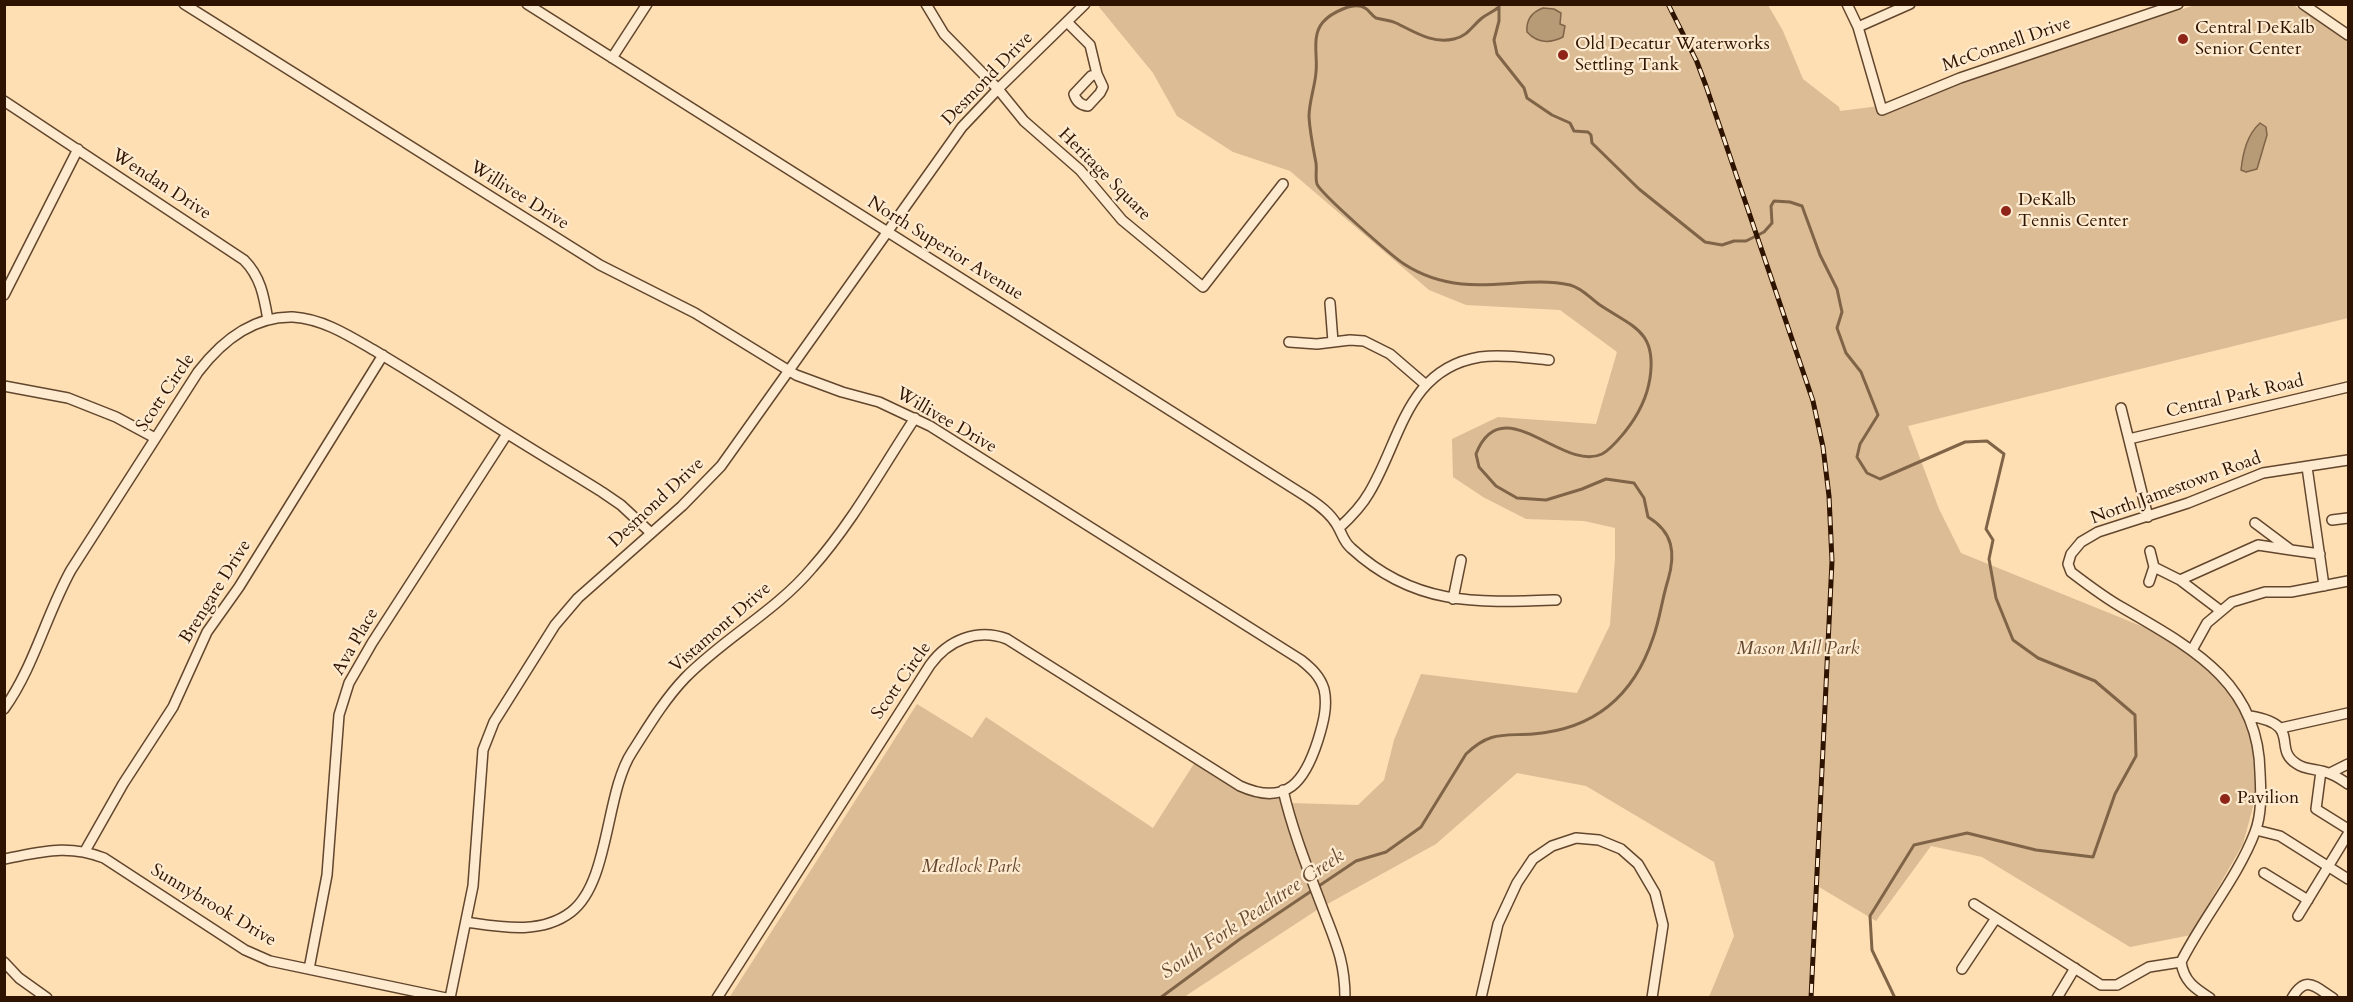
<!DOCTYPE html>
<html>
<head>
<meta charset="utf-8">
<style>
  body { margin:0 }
  #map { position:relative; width:2353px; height:1002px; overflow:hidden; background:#fedfb3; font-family:Cardo,serif }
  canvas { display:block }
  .frame { position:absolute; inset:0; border:6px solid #2e1300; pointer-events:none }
</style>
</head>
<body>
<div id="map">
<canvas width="2353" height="1002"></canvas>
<div class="frame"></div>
</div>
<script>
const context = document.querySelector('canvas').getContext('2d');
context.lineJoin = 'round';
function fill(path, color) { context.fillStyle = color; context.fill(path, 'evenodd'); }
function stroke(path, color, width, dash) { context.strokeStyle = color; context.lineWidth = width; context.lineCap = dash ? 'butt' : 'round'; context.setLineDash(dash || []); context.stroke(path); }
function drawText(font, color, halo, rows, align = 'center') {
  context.font = font + ' Cardo,serif'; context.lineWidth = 4.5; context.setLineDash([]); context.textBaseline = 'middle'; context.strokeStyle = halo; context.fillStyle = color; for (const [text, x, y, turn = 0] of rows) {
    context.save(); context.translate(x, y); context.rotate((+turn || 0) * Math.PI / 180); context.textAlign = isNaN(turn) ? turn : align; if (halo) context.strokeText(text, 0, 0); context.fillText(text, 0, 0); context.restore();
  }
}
fill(new Path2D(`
  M 1101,4 L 1768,5 L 1783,31 L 1803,79 L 1839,107 L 1840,111 L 1887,105 L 2195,5 L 2293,5 L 2348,39 L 2348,318 L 1908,426 L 1939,509 L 1961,553 L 2171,638 L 2239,692 L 2257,744 L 2257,792 L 2243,844 L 2191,935 L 2130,947 L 1982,857 L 1931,846 L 1876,921 L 1814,884 L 1809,997 L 1709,997 L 1734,936 L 1714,862 L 1586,786 L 1517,773 L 1436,844 L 1322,907 L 1289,803 L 1358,805 L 1384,780 L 1394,740 L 1421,674 L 1577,693 L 1610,625 L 1615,558 L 1615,528 L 1584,521 L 1526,519 L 1483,497 L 1453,477 L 1452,439 L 1498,417 L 1596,424 L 1617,352 L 1560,310 L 1466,305 L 1429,290 L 1290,171 L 1233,152 L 1177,116 L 1153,73 L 1099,7 Z
  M 917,704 L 972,738 L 986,717 L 1153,828 L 1197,759 L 1249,790 L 1283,790 L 1320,908 L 1184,997 L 729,998 Z`), '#dbbc95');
const water = new Path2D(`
  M 1543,8 L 1554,9 L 1561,13 L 1560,24 L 1565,26 L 1563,37 C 1549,44 1537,43 1527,32 C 1526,20 1532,12 1543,8 Z
  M 2260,123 L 2266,127 L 2267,135 L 2257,169 L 2246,172 L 2241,170 C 2243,152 2247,135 2260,123 Z`);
fill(water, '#b79a76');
stroke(water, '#806447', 1.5);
stroke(new Path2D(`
  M 1499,4 L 1499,21 L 1494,40 L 1497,54 L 1524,88 L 1527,98 L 1552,115 L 1570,123 L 1574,131 L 1588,132 L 1591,135 L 1592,143 L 1639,189 L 1705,242 L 1722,245 L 1734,241 L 1746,241 L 1764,232 L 1772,223 L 1771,206 L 1774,201 L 1790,202 L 1802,206 L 1820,255 L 1837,289 L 1842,312 L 1837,328 L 1846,353 L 1861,372 L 1878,415 L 1860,444 L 1857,457 L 1867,473 L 1880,479 L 1965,442 L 1987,441 L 2004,454 L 1986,529 L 1993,540 L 1989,559 L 1996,598 L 2013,640 L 2038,658 L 2095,681 L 2135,715 L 2136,756 L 2115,794 L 2093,857 L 2036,850 L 1967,833 L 1914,845 L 1870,916 L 1872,950 L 1895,998
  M 1160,998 L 1240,939 L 1356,861 L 1386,852 L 1421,827 L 1466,754 C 1490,731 1503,736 1533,734 C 1595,729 1634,695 1653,638 C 1660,619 1662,599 1668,580 C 1676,553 1673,532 1648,517 L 1644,498 L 1634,483 L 1606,479 L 1582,489 L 1546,500 L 1517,498 L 1496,486 L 1479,467 L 1476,454 C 1502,387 1563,473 1602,454 C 1610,450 1618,440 1624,433 C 1637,417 1647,398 1650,378 C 1657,331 1633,327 1600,305 C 1590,298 1582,288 1570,285 C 1535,277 1498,288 1462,284 C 1442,282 1421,275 1404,264 C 1392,256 1321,194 1317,184 C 1315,178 1317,169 1316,163 C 1313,147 1310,133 1309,117 C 1309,101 1315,87 1316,72 C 1318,56 1311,36 1323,22 C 1331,13 1354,1 1365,8 C 1370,11 1371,15 1376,18 C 1383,20 1390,20 1396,23 C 1415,32 1432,44 1454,39 C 1468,36 1472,26 1482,18 C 1487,14 1493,12 1499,7`), '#806447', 3);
const street = new Path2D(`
  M 184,4 L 600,265 L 695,313 L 796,375 L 842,392 L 879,402 L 930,426 L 1301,660 C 1311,668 1320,676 1324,689 C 1328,706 1323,724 1318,740 C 1305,781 1287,807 1240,786 L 1007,639 C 977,628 948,640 930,665 L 717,998
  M 527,4 L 1307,497 C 1319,505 1330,513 1337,525 C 1342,533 1343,541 1351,548 C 1414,606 1476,603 1556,600
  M 926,4 L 944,34 L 998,89 L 1024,121 L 1080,170 L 1122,220 L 1203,287 L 1283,184
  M 1847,4 L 1858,27 L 1882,110 L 1960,78 L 2178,4
  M 2303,4 L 2348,35
  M 1067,22 L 1090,45 L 1097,74 L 1103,87 L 1100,93 L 1088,106 C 1080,105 1076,101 1074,94 L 1091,76 L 1097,74
  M 1858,27 L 1910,4
  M 612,58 L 647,4
  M 4,101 L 244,260 C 261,277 264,297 268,320
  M 4,295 L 78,149
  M 1330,303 L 1333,342
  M 1289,342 L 1317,344 L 1350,340 L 1364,341 L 1390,354 L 1426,385
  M 4,386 L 68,398 L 116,417 L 155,438
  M 2121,408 L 2148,517
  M 2129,439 L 2348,387
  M 2307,467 L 2324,586
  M 2332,520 L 2348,518
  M 2255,523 L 2291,550 L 2320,554
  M 1339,528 C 1351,517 1361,507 1369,493 C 1401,440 1406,369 1480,357 C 1503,354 1527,358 1549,360
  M 2154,567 L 2180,580 L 2221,611
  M 2180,580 L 2258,545 L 2291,550
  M 2149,582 L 2154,567 L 2150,551
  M 1453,599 L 1461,560
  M 2192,650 L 2207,623 L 2232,602 L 2265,592 L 2291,592 L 2348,581
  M 4,709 C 34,667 46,615 71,570 L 198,372 C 221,342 253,316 293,317 C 324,319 351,337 377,352 C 412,373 447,395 481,417 C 521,443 562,467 602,492 L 621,505 L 651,533
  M 2250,716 C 2304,725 2271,748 2297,764 C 2305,770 2319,769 2328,773 C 2335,775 2342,780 2348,784
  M 2281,728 L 2348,713
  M 2321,771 L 2316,809 L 2348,829
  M 2330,773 L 2348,764
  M 1283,790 C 1292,829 1307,867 1321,904 C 1334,939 1345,959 1345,998
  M 2256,830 L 2280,836 L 2348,879
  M 85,851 L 123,784 L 173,707 L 207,632 L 239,587 L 383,355
  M 4,859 C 42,852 67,844 104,858 L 245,950 L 270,961 L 446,998
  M 2264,873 L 2308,900
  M 1974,904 L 2101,985 L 2117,985 L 2149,967 L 2181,962
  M 2298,916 L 2348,834
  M 466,922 C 501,927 541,935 571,912 C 610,882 605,793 632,752 C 648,727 664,700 685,678 C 724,638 776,611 812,568 C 852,523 882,468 915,418
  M 4,962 L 19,978 L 47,998
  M 2181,962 C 2203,918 2238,877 2255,832 C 2262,814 2261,792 2260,773 C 2259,683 2192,648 2123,608 C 2105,598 2088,585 2071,572 L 2068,564 L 2071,554 L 2081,542 L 2098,532 L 2188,503 L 2263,473 L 2348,460
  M 2181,962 C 2184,981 2194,988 2210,998
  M 309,969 L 327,875 L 339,715 L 349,683 L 372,643 L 507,434
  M 1962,969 L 1996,918
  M 450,998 L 473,886 L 483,750 L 494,722 L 555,625 L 578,598 L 682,506 L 721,466 L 962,127 L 998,89 L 1085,4
  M 1481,998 L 1498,924 L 1517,883 L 1533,859 L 1552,846 L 1576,838 L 1599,840 L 1621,849 L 1638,864 L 1655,893 L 1663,925 L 1652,998
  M 2057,998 L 2075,968
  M 2292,998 C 2306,974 2315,987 2333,998`);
stroke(street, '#62462d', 12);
stroke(street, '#feeace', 9);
const rail = new Path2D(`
  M 1668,4 L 1697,62 L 1706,86 L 1813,401 L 1823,447 L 1829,496 L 1832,561 L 1811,998`);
stroke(rail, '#2e1300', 5);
stroke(rail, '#feeace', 3, [9]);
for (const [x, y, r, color] of [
  [2183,39,6,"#8f2418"],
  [1563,55,6,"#8f2418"],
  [2006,211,6,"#8f2418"],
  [2225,799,6,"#8f2418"]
]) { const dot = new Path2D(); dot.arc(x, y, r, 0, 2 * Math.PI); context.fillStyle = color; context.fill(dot); stroke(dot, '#feeace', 2); }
drawText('18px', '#2e1300', '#feeace', [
  ["Central DeKalb",2195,29],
  ["Senior Center",2195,50],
  ["Old Decatur Waterworks",1575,45],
  ["Settling Tank",1575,66],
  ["DeKalb",2018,201],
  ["Tennis Center",2018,222],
  ["Pavilion",2237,799]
], 'left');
drawText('18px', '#2e1300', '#feeace', [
  ["McConnell Drive",2007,45,-19],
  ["Desmond Drive",988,79,-46],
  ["Heritage Square",1104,175,45],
  ["Wendan Drive",161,185,33],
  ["Willivee Drive",519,196,32],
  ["North Superior Avenue",945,249,32],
  ["Scott Circle",166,393,-56],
  ["Central Park Road",2235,397,-13],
  ["Willivee Drive",946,421,30],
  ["North Jamestown Road",2176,489,-20],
  ["Desmond Drive",657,503,-43],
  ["Brengare Drive",216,592,-58],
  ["Vistamont Drive",721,628,-41],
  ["Ava Place",356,642,-60],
  ["Scott Circle",902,681,-55],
  ["Sunnybrook Drive",213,906,31]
]);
drawText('italic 18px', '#62462d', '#feeace', [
  ["Mason Mill Park",1798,650],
  ["Medlock Park",971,868]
]);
drawText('italic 20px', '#65492f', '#feeace', [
  ["South Fork Peachtree Creek",1253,915,-34]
]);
</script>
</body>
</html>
